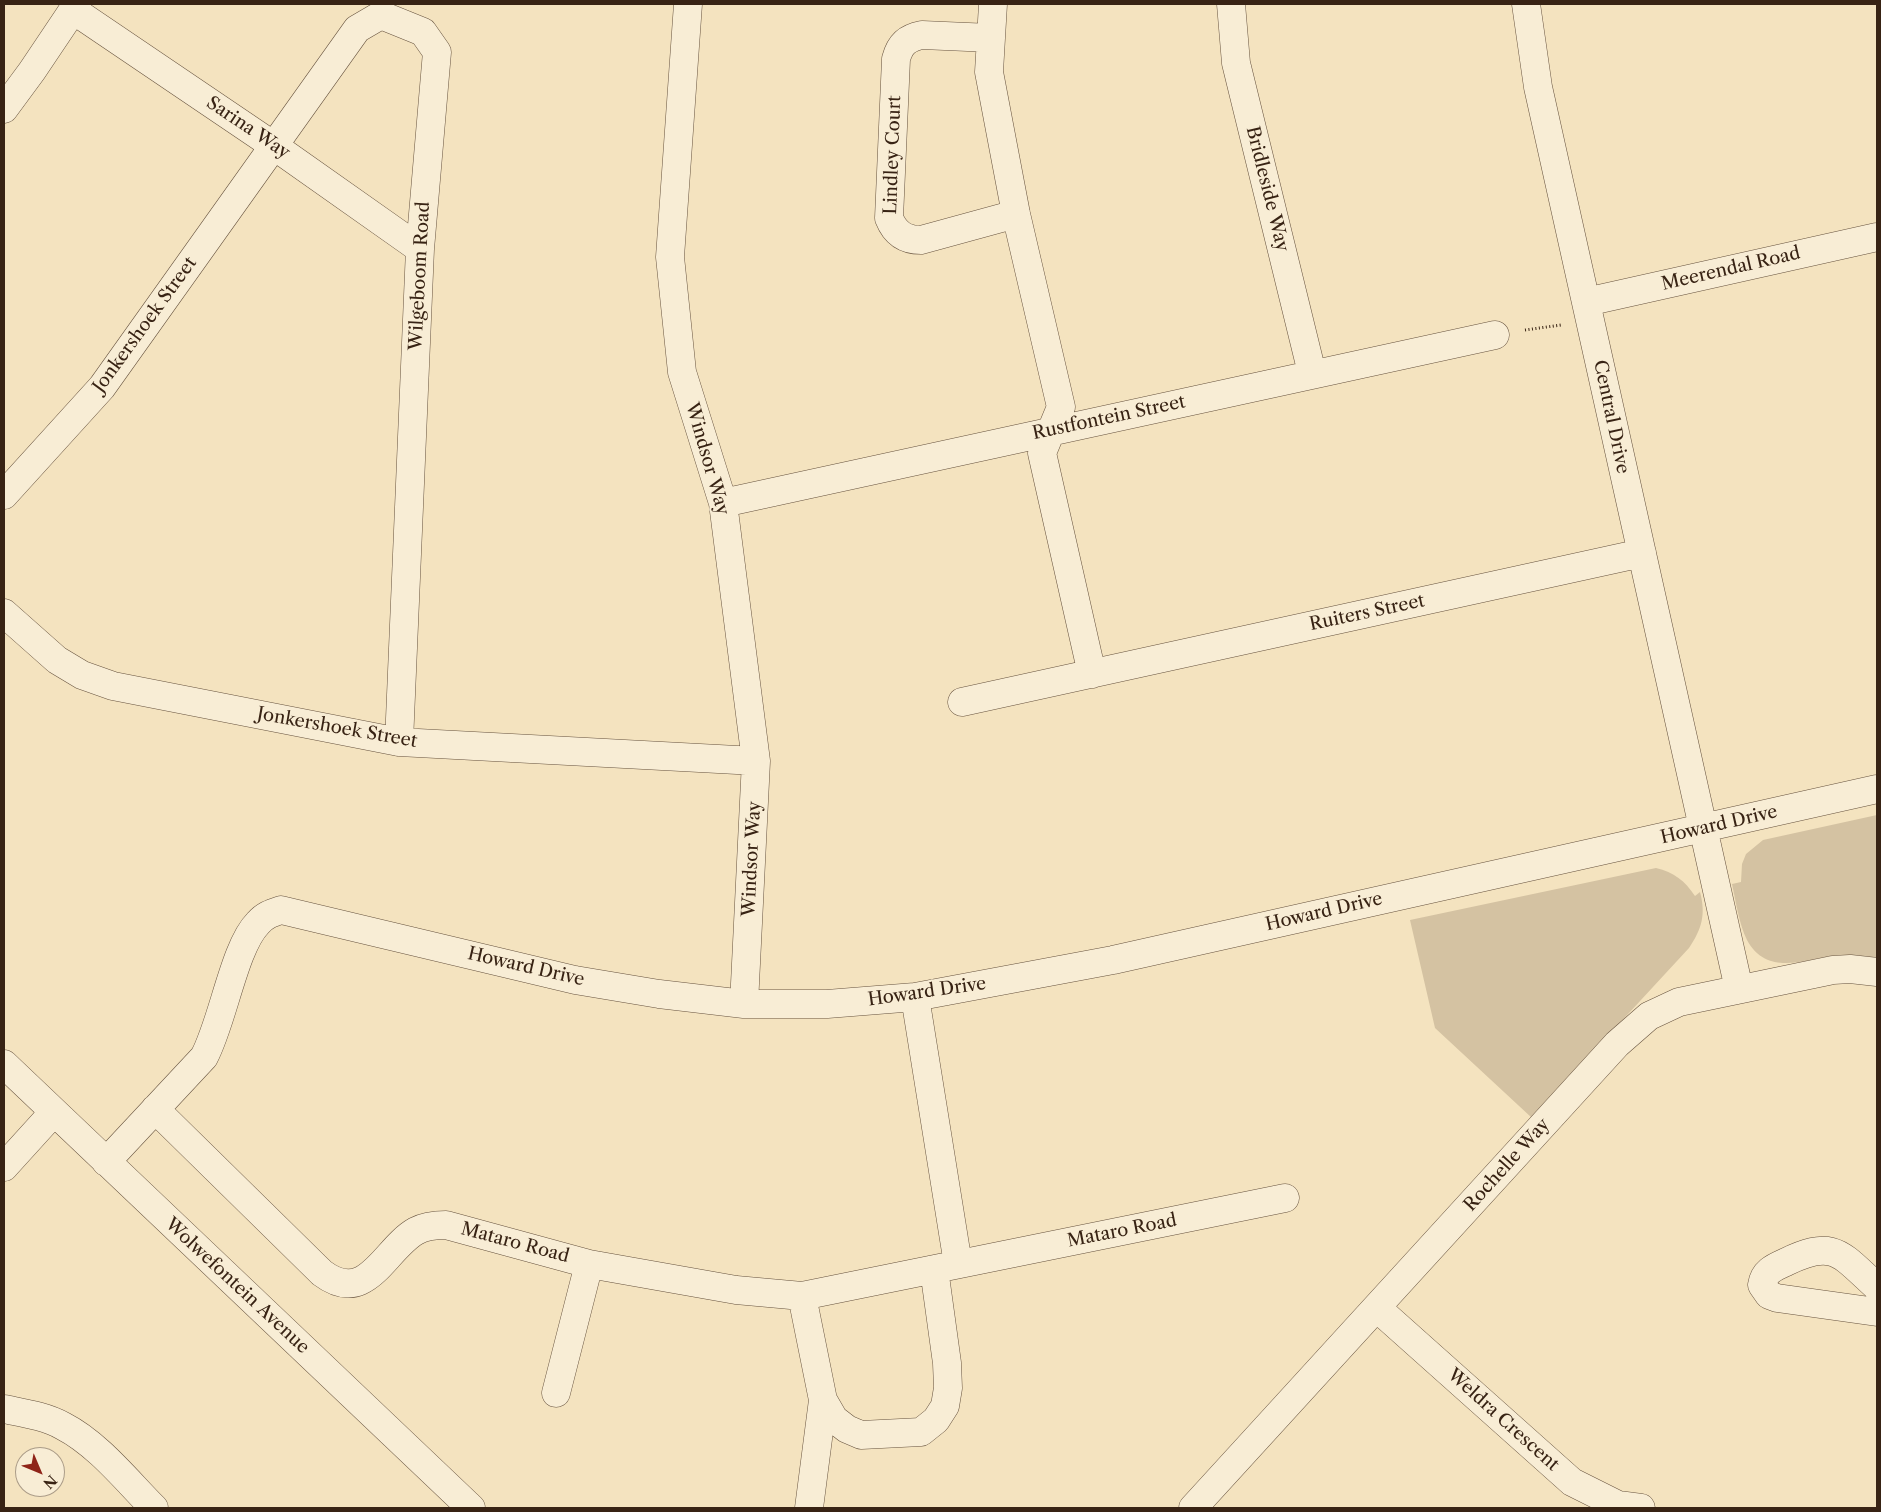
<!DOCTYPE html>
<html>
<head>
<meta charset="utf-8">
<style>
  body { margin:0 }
  #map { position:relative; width:1881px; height:1512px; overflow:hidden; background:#f4e3bf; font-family:"Libre Caslon Text",serif }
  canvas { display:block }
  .frame { position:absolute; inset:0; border:5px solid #382314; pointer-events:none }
  .north { position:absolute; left:15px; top:1447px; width:50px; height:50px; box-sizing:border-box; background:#f8edd5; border:1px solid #ab9c88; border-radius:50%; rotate:135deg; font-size:14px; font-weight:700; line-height:20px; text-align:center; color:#382314 }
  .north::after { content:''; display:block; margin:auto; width:18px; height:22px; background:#8f2418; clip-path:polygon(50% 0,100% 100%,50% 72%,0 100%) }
</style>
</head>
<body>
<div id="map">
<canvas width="1881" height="1512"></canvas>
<div class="frame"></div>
<div class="north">N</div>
</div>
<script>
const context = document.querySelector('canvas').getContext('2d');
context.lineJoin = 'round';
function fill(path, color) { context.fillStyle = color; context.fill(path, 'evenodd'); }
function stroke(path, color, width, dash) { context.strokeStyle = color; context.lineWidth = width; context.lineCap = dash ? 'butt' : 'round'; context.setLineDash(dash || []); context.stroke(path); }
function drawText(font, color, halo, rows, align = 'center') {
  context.font = font + ' "Libre Caslon Text",serif'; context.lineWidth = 4; context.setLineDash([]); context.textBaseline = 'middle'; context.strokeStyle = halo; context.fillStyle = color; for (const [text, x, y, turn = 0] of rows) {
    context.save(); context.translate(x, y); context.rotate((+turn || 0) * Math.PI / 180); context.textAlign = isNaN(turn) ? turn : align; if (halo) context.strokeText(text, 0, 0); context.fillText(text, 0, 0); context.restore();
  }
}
fill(new Path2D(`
  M 1877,815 L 1877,959 C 1862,955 1846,954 1831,956 C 1801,961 1766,975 1747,940 C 1739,924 1736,902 1732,884 L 1741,882 L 1742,864 L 1746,854 L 1763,840 Z
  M 1656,868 C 1674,872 1685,881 1695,896 L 1700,892 C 1706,914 1702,929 1689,948 L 1532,1118 L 1435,1028 L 1410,920 Z`), '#d4c2a2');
const street = new Path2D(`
  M 688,4 L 670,257 L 682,372 L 723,503 L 756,761 L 744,1004
  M 993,4 L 989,72 L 1016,214 L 1061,407 L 1042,453 L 1092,674
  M 1231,4 L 1236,63 L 1312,373
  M 1526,4 L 1538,87 L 1739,989
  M 73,10 L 274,146 L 420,249
  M 991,38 L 922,35 C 907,38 900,44 896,59 L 889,218 C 895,233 905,240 921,240 L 1016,214
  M 4,109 L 32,71 L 77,4
  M 1586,302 L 1877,237
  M 4,495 L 102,387 L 357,29 L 381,15 L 423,32 L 437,52 L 420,249 L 399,742
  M 723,503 L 1495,335
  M 4,613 L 57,660 L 82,675 L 113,686 L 399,742 L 756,761
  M 962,702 L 1642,553
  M 915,997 L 958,1264
  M 4,1064 L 471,1508
  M 155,1109 L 322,1273 C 367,1307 384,1249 416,1231 C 425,1226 435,1225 446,1225 L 589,1264 L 736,1290 L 802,1296 L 1285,1198
  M 106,1162 L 204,1057 C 223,1022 234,947 258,923 C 265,915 272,913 281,910 L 575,980 L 659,994 L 744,1004 L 827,1004 L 915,997 L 1113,960 L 1877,789
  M 4,1167 L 53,1113
  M 1877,1287 C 1841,1255 1835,1238 1786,1262 C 1775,1267 1764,1271 1762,1285 L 1769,1295 L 1777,1298 L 1877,1312
  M 802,1296 L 823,1400 L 834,1419 L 847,1429 L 861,1435 L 921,1432 L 936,1420 L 945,1406 L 948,1388 L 947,1363 L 934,1269
  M 1377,1308 L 1572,1482 L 1618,1505 L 1641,1508
  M 556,1393 L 589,1264
  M 4,1409 C 23,1413 45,1416 63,1426 C 98,1444 127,1481 154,1508
  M 809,1508 L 823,1400
  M 1193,1508 L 1617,1044 L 1649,1016 L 1679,1002 L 1833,970 L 1850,969 L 1877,972`);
stroke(street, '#67533f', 29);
stroke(new Path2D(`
  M 1525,330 L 1561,325`), '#382314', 3, [1, 2.5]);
stroke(street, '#f8edd5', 28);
drawText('18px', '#382314', '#f8edd5', [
  ["Sarina Way",248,128,34],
  ["Lindley Court",893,155,-88],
  ["Bridleside Way",1267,189,76],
  ["Meerendal Road",1731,269,-13],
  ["Wilgeboom Road",420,276,-87],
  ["Jonkershoek Street",145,325,-54],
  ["Central Drive",1611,417,78],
  ["Rustfontein Street",1109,418,-12],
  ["Windsor Way",707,459,74],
  ["Ruiters Street",1367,613,-12],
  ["Jonkershoek Street",337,728,10],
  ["Howard Drive",1719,825,-13],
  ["Windsor Way",752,859,-87],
  ["Howard Drive",1324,912,-13],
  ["Howard Drive",526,967,13],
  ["Howard Drive",927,992,-8],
  ["Rochelle Way",1507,1165,-48],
  ["Mataro Road",1122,1231,-11],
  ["Mataro Road",515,1243,15],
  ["Wolwefontein Avenue",237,1286,43],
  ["Weldra Crescent",1503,1420,42]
]);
</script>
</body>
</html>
